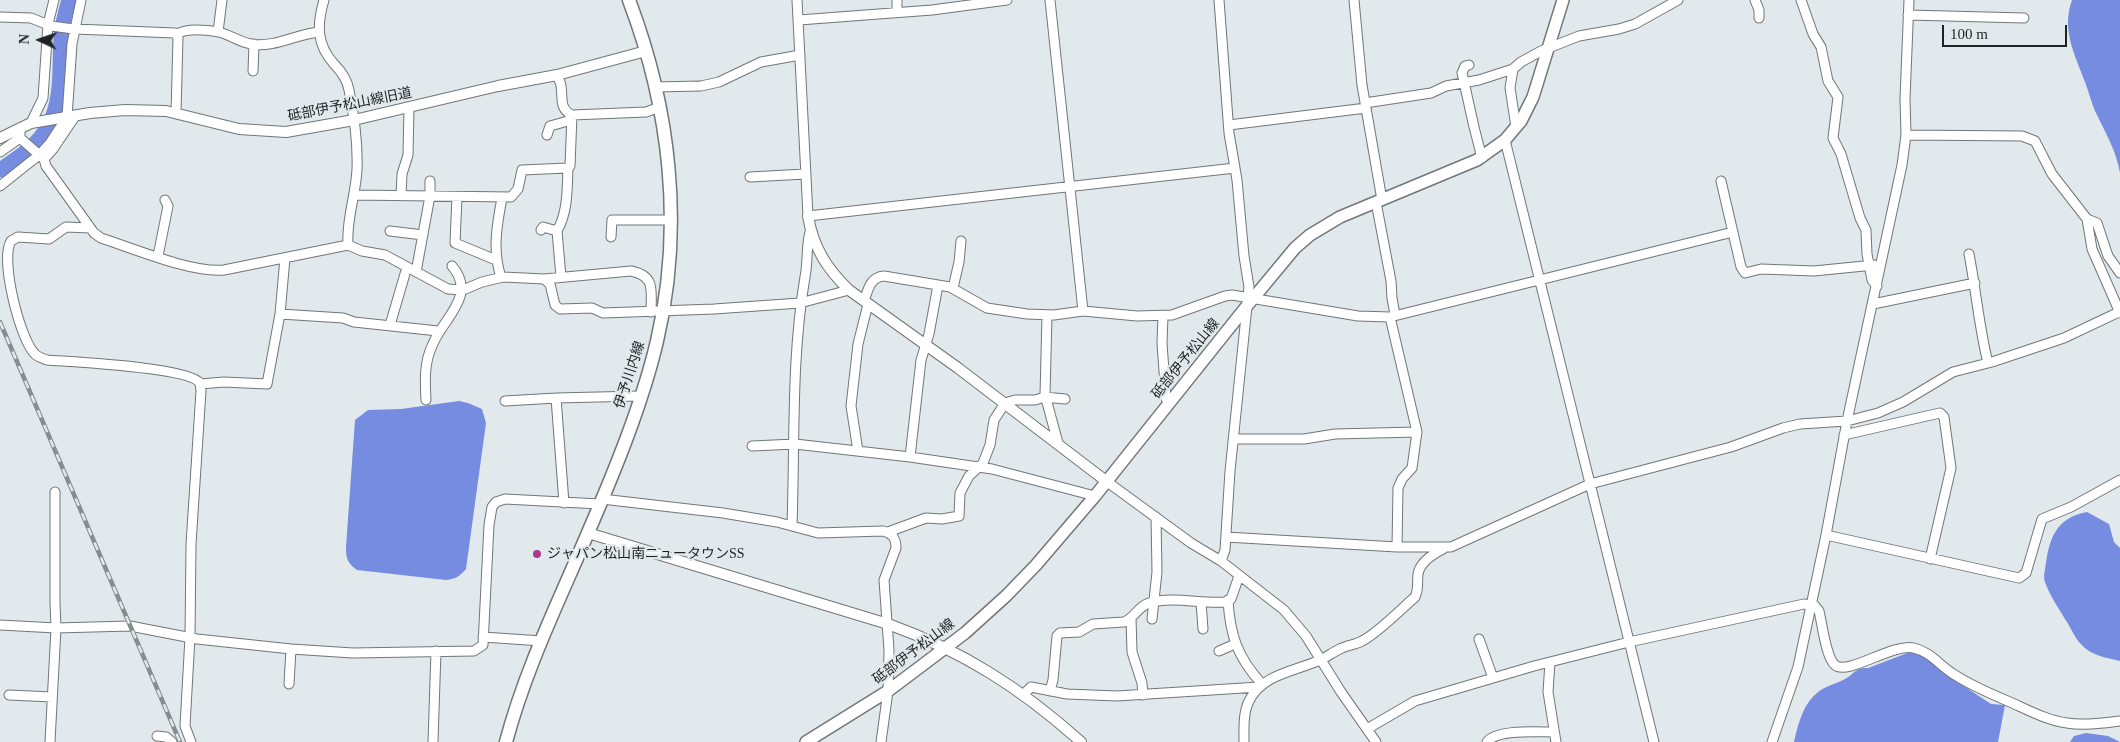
<!DOCTYPE html>
<html>
<head>
<meta charset="utf-8">
<style>
  body { margin:0 }
  #map { position:relative; width:2120px; height:742px; overflow:hidden; background:#e2e9ec; font-family:"Times New Roman",serif }
  canvas { display:block }
  .north { position:absolute; left:15px; top:15px; width:50px; height:50px; -webkit-text-stroke:4px #e2e9ec; paint-order:stroke; rotate:273deg; font-size:14px; font-weight:700; line-height:20px; text-align:center; color:#1f2223 }
  .north::after { content:''; display:block; margin:auto; width:18px; height:22px; background:#1f2223; clip-path:polygon(50% 0,100% 100%,50% 72%,0 100%) }
  .scale { position:absolute; left:1942px; top:25px; width:125px; height:22px; box-sizing:border-box; border:2px solid #1f2223; border-top:0; padding-left:6px; font-size:15px; line-height:18px; white-space:nowrap; color:#1f2223; -webkit-text-stroke:4px #e2e9ec; paint-order:stroke }
</style>
</head>
<body>
<div id="map">
<canvas width="2120" height="742"></canvas>
<div class="north">N</div>
<div class="scale">100 m</div>
</div>
<script>
const context = document.querySelector('canvas').getContext('2d');
context.lineJoin = 'round';
function fill(path, color) { context.fillStyle = color; context.fill(path, 'evenodd'); }
function stroke(path, color, width, dash) { context.strokeStyle = color; context.lineWidth = width; context.lineCap = dash ? 'butt' : 'round'; context.setLineDash(dash || []); context.stroke(path); }
function drawText(font, color, halo, rows, align = 'center') {
  context.font = font + ' "Times New Roman","Noto Sans JP",serif'; context.lineWidth = 4.5; context.setLineDash([]); context.textBaseline = 'middle'; context.strokeStyle = halo; context.fillStyle = color; for (const [text, x, y, turn = 0] of rows) {
    context.save(); context.translate(x, y); context.rotate((+turn || 0) * Math.PI / 180); context.textAlign = isNaN(turn) ? turn : align; if (halo) context.strokeText(text, 0, 0); context.fillText(text, 0, 0); context.restore();
  }
}
fill(new Path2D(`
  M 2072,0 L 2120,0 L 2120,173 C 2116,150 2105,132 2095,111 C 2091,102 2089,92 2085,82 C 2075,55 2061,30 2072,0 Z
  M 459,401 L 468,403 L 482,409 L 486,423 L 466,569 C 460,576 456,579 446,580 L 357,570 C 347,563 346,558 346,547 L 355,420 L 368,410 L 401,409 Z
  M 2087,512 L 2109,524 L 2114,542 L 2120,548 L 2120,661 C 2108,658 2094,656 2085,648 C 2075,640 2072,629 2065,619 C 2058,607 2050,596 2045,582 C 2043,576 2045,570 2046,563 C 2050,536 2057,518 2087,512 Z
  M 1910,652 L 1926,657 L 1950,677 L 1991,704 L 2005,705 L 1998,742 L 1794,742 C 1798,725 1803,704 1817,693 C 1825,686 1836,684 1845,679 C 1854,674 1856,667 1868,668 Z
  M 2086,733 L 2108,736 L 2120,742 L 2070,742 L 2074,736 Z`), '#768ce1');
stroke(new Path2D(`
  M 0,170 C 18,158 38,145 48,126 C 63,100 59,67 61,38 C 62,25 65,13 69,0`), '#768ce1', 15);
const minor = new Path2D(`
  M 324,0 C 317,24 316,44 334,64 C 341,71 347,79 349,90 C 354,115 358,143 357,169 C 356,195 346,219 348,245
  M 797,0 L 808,216 L 1235,168
  M 897,0 L 897,12
  M 1050,0 L 1083,311
  M 1219,0 L 1229,133 L 1237,180 L 1244,256 L 1249,287 L 1230,471 L 1225,550 L 1221,561
  M 1354,0 L 1362,85 L 1382,200
  M 1755,0 L 1759,10 L 1759,18
  M 1801,0 L 1813,34 L 1821,47 L 1828,81 L 1838,97 L 1833,138 L 1841,154 L 1860,218 L 1866,230 L 1867,254 L 1872,280 L 1877,286
  M 1908,15 L 2024,18
  M 0,17 L 31,18 L 51,26 L 74,29 L 175,33 L 178,38 L 176,113
  M 799,20 L 932,10 L 1007,0
  M 218,32 L 222,0
  M 177,34 C 187,28 207,30 219,32 C 230,35 240,42 251,44 C 275,48 296,34 319,32
  M 1469,65 L 1465,66 L 1462,73 L 1474,127 L 1482,158
  M 1513,69 L 1510,88 L 1516,127
  M 253,71 L 254,44
  M 557,75 C 558,78 561,83 561,86 C 563,98 559,109 572,115 L 646,112 L 660,107
  M 655,87 L 701,86 L 719,82 L 761,62 L 800,55
  M 1365,103 L 1431,93 L 1446,86 L 1479,80 L 1513,69 L 1521,62 L 1541,51 L 1579,36 L 1619,29 L 1635,24 L 1678,0
  M 31,123 L 43,98 L 48,24 L 54,0
  M 1229,125 L 1366,108
  M 20,128 L 20,138 L 44,159 L 46,166 L 94,233 L 101,238 C 135,249 191,273 224,270 L 348,245 L 362,251 L 385,255 L 448,289 L 463,290 L 482,282 L 503,277 L 544,279 L 550,284 L 555,305 L 560,309 L 592,308 L 603,313 L 714,309 L 800,303 L 849,290
  M 547,135 L 550,126 L 568,121 L 572,115
  M 1906,135 L 2022,136 L 2035,141 L 2052,174 L 2087,219 L 2092,249 L 2120,313
  M 1505,140 L 1654,742
  M 0,152 L 20,138
  M 44,159 L 53,149 L 76,115
  M 750,177 L 805,174
  M 1721,181 L 1741,267 L 1745,273 L 1761,269 L 1814,271 L 1874,265
  M 0,186 L 39,155 L 50,143 L 67,117 L 72,44 L 81,0
  M 354,195 L 511,197 L 518,189 L 522,170 L 568,168 L 570,166 L 572,115
  M 401,196 L 402,174 L 408,155 L 409,108
  M 457,197 L 455,243 L 496,260
  M 1376,202 L 1391,281 L 1392,298 L 1395,315
  M 2087,219 L 2097,223 L 2108,256 L 2120,273
  M 90,228 L 66,227 L 49,239 L 18,237 L 11,241 C 0,259 19,336 34,353 C 37,357 42,358 47,360 C 71,362 188,367 200,383 L 201,391 L 191,544 L 190,637 L 185,726 L 191,742
  M 541,230 L 543,227 L 557,231 C 568,212 567,190 568,168
  M 390,231 L 423,235
  M 557,231 L 561,277
  M 611,237 L 612,220 L 670,220
  M 1969,254 C 1976,290 1979,327 1988,363
  M 158,256 L 168,206 L 165,200
  M 416,272 L 430,196 L 430,181
  M 501,277 C 492,251 497,224 502,198
  M 544,279 L 631,271 C 656,276 651,291 651,312
  M 953,288 L 959,262 L 961,241
  M 864,301 C 868,290 870,277 884,276 L 950,287 L 987,308 L 1027,314 L 1054,315 L 1083,311 L 1137,316 L 1172,315 L 1225,296 L 1232,295 L 1358,316 L 1390,317 L 1733,232
  M 1873,304 L 1975,283
  M 280,314 L 343,318 L 354,322 L 438,331
  M 1047,315 L 1045,395 L 1058,443
  M 1163,316 L 1162,343 L 1166,399 L 1170,402
  M 1390,317 L 1417,432 L 1412,468 L 1402,479 L 1398,488 L 1397,547
  M 390,325 L 407,267
  M 200,384 L 224,382 L 267,384 L 280,314 L 285,258
  M 426,400 C 425,381 424,363 432,346 C 442,319 478,296 452,266
  M 505,401 L 556,398
  M 1844,435 L 1931,415 L 1940,413 L 1944,417 L 1951,468 L 1930,559
  M 1234,439 L 1304,439 L 1335,434 L 1417,432
  M 752,446 L 795,444 L 910,457 L 992,469 L 1095,496
  M 858,451 L 851,406 L 858,344 L 868,304
  M 910,457 L 921,360 L 929,334 L 938,285
  M 1106,481 L 1191,543 L 1221,561 L 1284,610 L 1306,636 L 1341,692 L 1376,742
  M 602,499 L 723,513 L 777,522 L 818,533 L 883,531 C 892,533 896,538 896,548 L 884,580 L 889,650 L 888,691 L 881,742
  M 564,503 L 556,398 L 640,396
  M 792,525 C 795,443 791,359 805,277 C 808,262 806,247 810,232
  M 888,532 L 926,518 L 942,519 L 959,516 L 960,493 L 969,476 L 983,463 L 990,445 L 994,420 L 1005,403 L 1015,400 L 1035,400 L 1045,397 L 1065,399
  M 1826,535 L 2019,578 L 2026,573 L 2042,519 L 2071,507 L 2120,480
  M 1226,537 L 1397,547 L 1451,547 L 1590,484 L 1731,447 L 1783,428 L 1800,424 L 1847,421 L 1878,413 L 1903,402 L 1953,372 L 1992,362 L 2064,338 L 2119,312
  M 1228,600 C 1230,636 1238,658 1262,684
  M 1201,602 L 1203,629
  M 1131,618 L 1132,652 L 1142,683 L 1143,695
  M 1152,619 L 1157,572 L 1156,517
  M 0,625 L 56,628 L 130,626 L 197,639 L 291,649 L 353,653 L 474,651 L 483,645 L 489,525 L 492,507 L 496,502 L 505,499 L 600,504
  M 483,637 L 542,641
  M 1479,639 L 1493,678
  M 1219,651 L 1235,644
  M 1550,662 L 1548,692 L 1556,742
  M 289,684 L 291,649
  M 1050,691 L 1053,680 L 1057,636 L 1060,633 L 1079,632 L 1093,624 L 1124,622 C 1135,618 1137,607 1149,603 C 1173,596 1201,604 1225,602 L 1231,599 L 1239,576
  M 1024,694 L 1031,687 L 1067,694 L 1117,696 L 1259,687
  M 9,695 L 52,697
  M 1367,729 L 1415,701 L 1534,666 L 1629,642 L 1804,604 L 1815,606 L 1819,611 C 1822,623 1826,658 1835,665 C 1848,676 1892,643 1914,648 C 1931,652 1941,667 1955,675 C 1972,686 1991,694 2010,702 C 2028,710 2046,720 2067,723 C 2084,726 2103,723 2120,721
  M 157,736 L 166,737 L 172,742
  M 50,742 L 56,628 L 55,602 L 55,492
  M 433,742 L 436,651
  M 1244,742 C 1244,728 1243,713 1249,701 C 1262,674 1296,671 1320,660 C 1327,657 1333,652 1340,649 C 1347,645 1355,645 1362,641 C 1378,633 1400,610 1415,597 C 1419,589 1417,582 1418,574 C 1420,562 1433,554 1443,549
  M 1487,742 C 1497,729 1537,732 1554,732
  M 1772,742 L 1798,667 L 1826,535 L 1847,421 L 1902,165 L 1906,135 L 1905,99 L 1909,0`);
const tertiary = new Path2D(`
  M 0,138 L 31,123 L 90,113 L 125,110 L 166,111 L 239,129 L 286,132 L 354,120 L 498,86 L 557,75 L 646,51
  M 808,216 C 813,247 827,269 849,290 L 958,368 L 1106,481
  M 588,533 L 888,624 C 963,651 1022,689 1081,742`);
const secondary = new Path2D(`
  M 806,742 L 888,691 L 965,633 L 1006,596 L 1036,565 L 1095,496 L 1246,307 L 1295,248 L 1310,235 L 1340,217 L 1477,160 L 1505,140 L 1521,121 L 1533,97 L 1563,0`);
const primary = new Path2D(`
  M 506,742 C 525,670 558,603 587,535 C 613,475 642,405 657,341 C 684,227 670,108 629,0`);
stroke(minor, '#707679', 11);
stroke(tertiary, '#707679', 12);
stroke(secondary, '#707679', 14);
stroke(primary, '#707679', 15);
stroke(minor, '#fff', 9);
stroke(tertiary, '#fff', 10);
stroke(secondary, '#fff', 11);
stroke(primary, '#fff', 12);
const rail = new Path2D(`
  M 0,322 L 180,742`);
stroke(rail, '#878c8e', 4.5);
stroke(rail, '#e2e9ec', 2.5, [8]);
for (const [x, y, r, color] of [
  [537,554,5,"#a93893"]
]) { const dot = new Path2D(); dot.arc(x, y, r, 0, 2 * Math.PI); context.fillStyle = color; context.fill(dot); stroke(dot, '#e2e9ec', 2); }
drawText('14px', '#1f2223', '#e2e9ec', [
  ["砥部伊予松山線旧道",350,105,-11],
  ["砥部伊予松山線",1186,359,-51],
  ["伊予川内線",630,375,-72],
  ["砥部伊予松山線",914,652,-37]
]);
drawText('14px', '#1f2223', '#e2e9ec', [
  ["ジャパン松山南ニュータウンSS",547,554]
], 'left');
</script>
</body>
</html>
